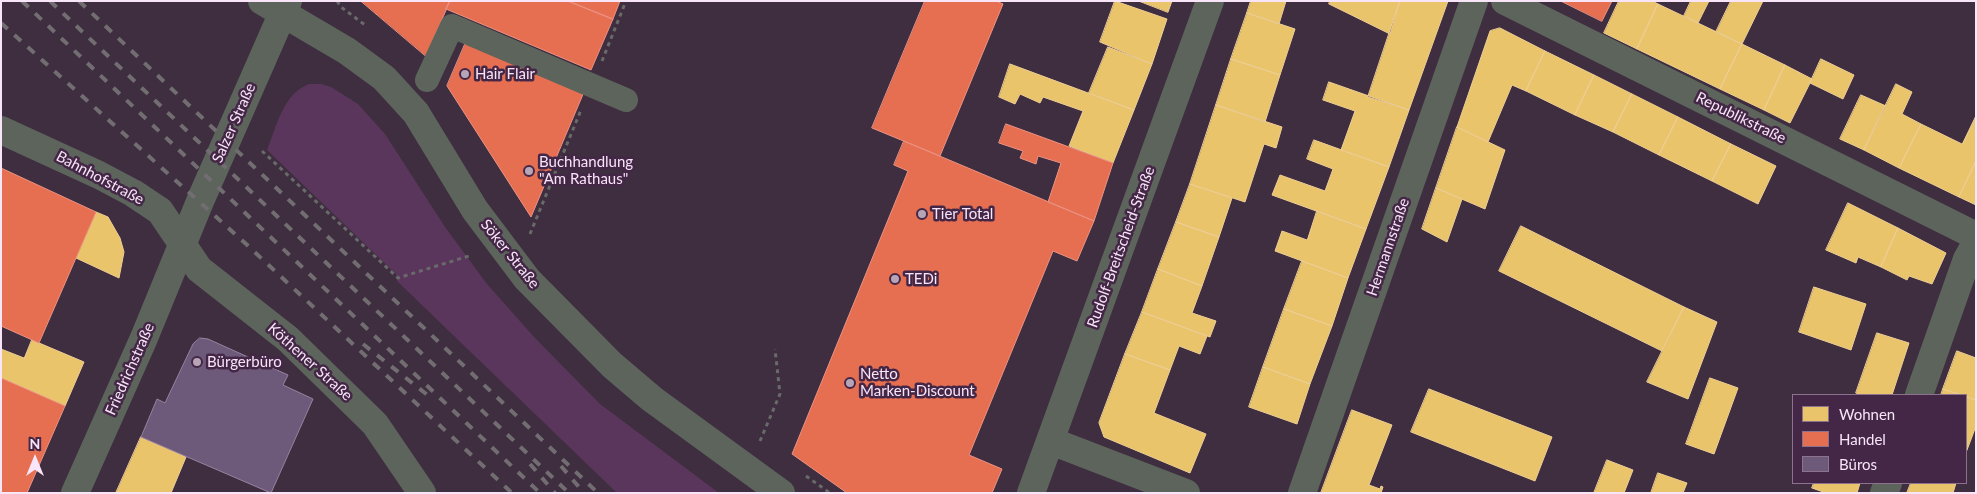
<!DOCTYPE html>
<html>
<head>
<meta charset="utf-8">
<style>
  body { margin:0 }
  #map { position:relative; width:1977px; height:494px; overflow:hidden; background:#3e2e3f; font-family:Lato,sans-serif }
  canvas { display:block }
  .frame { position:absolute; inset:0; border:2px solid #f8e5f8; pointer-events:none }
  .legend { position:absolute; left:1792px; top:394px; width:175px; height:90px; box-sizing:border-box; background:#442746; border:1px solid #8c738d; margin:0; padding:6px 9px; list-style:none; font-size:15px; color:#f8e5f8 }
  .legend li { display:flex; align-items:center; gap:10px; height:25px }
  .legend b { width:25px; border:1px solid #8c738d }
  .north { position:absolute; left:10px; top:434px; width:50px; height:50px; -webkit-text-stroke:4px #442746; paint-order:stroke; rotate:0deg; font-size:14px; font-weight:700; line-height:20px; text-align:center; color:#f8e5f8 }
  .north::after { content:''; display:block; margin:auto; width:18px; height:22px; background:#f8e5f8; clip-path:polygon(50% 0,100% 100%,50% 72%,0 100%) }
</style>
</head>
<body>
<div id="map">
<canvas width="1977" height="494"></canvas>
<div class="frame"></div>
<ul class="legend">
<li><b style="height:14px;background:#e9c46a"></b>Wohnen</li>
<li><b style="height:14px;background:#e76f51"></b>Handel</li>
<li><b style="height:14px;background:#6d597a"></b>Büros</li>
</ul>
<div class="north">N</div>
</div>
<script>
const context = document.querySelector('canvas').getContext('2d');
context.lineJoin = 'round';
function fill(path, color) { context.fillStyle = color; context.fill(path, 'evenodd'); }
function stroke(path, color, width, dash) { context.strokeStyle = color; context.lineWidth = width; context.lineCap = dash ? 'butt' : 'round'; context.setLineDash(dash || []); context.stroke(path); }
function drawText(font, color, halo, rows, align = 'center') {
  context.font = font + ' Lato,sans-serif'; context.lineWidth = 5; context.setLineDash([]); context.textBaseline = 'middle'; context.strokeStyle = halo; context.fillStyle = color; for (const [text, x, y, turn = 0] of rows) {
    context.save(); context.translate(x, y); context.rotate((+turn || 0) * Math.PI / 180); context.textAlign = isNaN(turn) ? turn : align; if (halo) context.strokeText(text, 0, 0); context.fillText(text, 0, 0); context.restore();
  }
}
fill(new Path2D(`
  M 309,84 L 321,84 L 331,87 L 358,104 L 385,134 L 445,227 L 487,284 L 535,338 L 600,404 L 719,493 L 617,493 L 397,281 L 396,274 L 267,150 C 277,126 282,95 309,84 Z`), '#5b365c');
const homes = new Path2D(`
  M 1115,1 L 1167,19 L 1152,64 L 1100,42 Z
  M 1139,1 L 1172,1 L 1168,12 Z
  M 1251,1 L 1286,1 L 1279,24 L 1247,13 Z
  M 1330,1 L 1400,1 L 1390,34 L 1329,4 Z
  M 1400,1 L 1448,1 L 1409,110 L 1368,97 Z
  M 1619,1 L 1652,1 L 1658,4 L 1637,49 L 1604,33 Z
  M 1691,1 L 1709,1 L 1698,23 L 1684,16 Z
  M 1731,1 L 1763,1 L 1742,44 L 1716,32 Z
  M 1658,4 L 1742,44 L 1720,89 L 1637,49 Z
  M 1247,13 L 1295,29 L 1280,75 L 1231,59 Z
  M 1500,28 L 1545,51 L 1526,91 L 1512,85 L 1488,142 L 1457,127 L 1490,31 Z
  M 1742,44 L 1785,65 L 1764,110 L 1720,89 Z
  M 1108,47 L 1152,64 L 1134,110 L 1089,93 Z
  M 1545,51 L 1594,75 L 1575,115 L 1526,91 Z
  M 1231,59 L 1280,75 L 1265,122 L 1216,105 Z
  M 1821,59 L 1854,75 L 1843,99 L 1810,83 Z
  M 1010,64 L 1134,110 L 1113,163 L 1069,146 L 1083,111 L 1043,97 L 1040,103 L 1020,94 L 1015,104 L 999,97 Z
  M 1785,65 L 1812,79 L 1790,123 L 1764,110 Z
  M 1594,75 L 1632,94 L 1613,132 L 1575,115 Z
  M 1329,82 L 1409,110 L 1389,167 L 1341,150 L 1355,111 L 1323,100 Z
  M 1896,84 L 1912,92 L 1902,114 L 1921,124 L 1899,168 L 1864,150 Z
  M 1632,94 L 1678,117 L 1659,155 L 1613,132 Z
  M 1861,95 L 1886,106 L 1864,150 L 1840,139 Z
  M 1216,105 L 1282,127 L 1276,148 L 1264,144 L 1245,202 L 1190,184 Z
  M 1976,116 L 1976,161 L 1959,197 L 1899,168 L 1921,124 L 1962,144 Z
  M 1678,117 L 1731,144 L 1712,181 L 1659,155 Z
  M 1457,127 L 1505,150 L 1485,209 L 1436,188 Z
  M 1314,140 L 1389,167 L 1366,229 L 1272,195 L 1280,175 L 1325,191 L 1333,169 L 1307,159 Z
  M 1731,144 L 1776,166 L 1758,204 L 1712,181 Z
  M 1976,161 L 1976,205 L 1959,197 Z
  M 1190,184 L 1232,198 L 1219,237 L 1176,222 Z
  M 1436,188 L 1462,199 L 1447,242 L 1422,229 Z
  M 1848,203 L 1898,228 L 1881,267 L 1858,257 L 1856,263 L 1826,250 Z
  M 1317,211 L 1366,229 L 1348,278 L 1275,251 L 1282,231 L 1307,240 Z
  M 96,212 L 108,217 L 120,238 L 124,252 L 119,278 L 76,258 Z
  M 1176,222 L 1219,237 L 1202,286 L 1158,269 Z
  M 1521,226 L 1684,307 L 1662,351 L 1499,271 Z
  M 1898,228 L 1946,253 L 1932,284 L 1909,276 L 1907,280 L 1881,267 Z
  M 1302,261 L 1348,278 L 1332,326 L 1284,309 Z
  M 1158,269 L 1202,286 L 1192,313 L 1216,321 L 1210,337 L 1142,312 Z
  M 1814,287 L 1866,304 L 1851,350 L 1799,332 Z
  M 1684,307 L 1717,322 L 1688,399 L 1647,382 Z
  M 1284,309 L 1332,326 L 1310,384 L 1263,367 Z
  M 1142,312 L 1207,336 L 1200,354 L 1179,346 L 1170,370 L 1125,354 Z
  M 1877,333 L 1909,343 L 1892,395 L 1862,395 L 1856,393 Z
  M 32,340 L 84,362 L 65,406 L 1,378 L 1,349 L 24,358 Z
  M 1957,351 L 1976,358 L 1976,400 L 1943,389 Z
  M 1125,354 L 1170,370 L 1154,413 L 1206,434 L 1190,473 L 1104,437 L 1099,423 Z
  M 1263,367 L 1310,384 L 1297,424 L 1249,407 Z
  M 1710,378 L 1738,388 L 1714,454 L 1686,444 Z
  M 1429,389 L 1552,437 L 1535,481 L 1411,432 Z
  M 1943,389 L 1961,395 L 1941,395 Z
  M 1966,397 L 1976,400 L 1976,426 L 1967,450 Z
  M 1352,410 L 1392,425 L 1369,485 L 1380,489 L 1381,486 L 1383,487 L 1381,493 L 1321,493 Z
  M 141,437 L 186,457 L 171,493 L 116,493 Z
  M 1607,460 L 1633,470 L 1624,493 L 1594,493 Z
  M 1658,473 L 1687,483 L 1683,493 L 1651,493 Z
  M 1814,483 L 1860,483 L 1857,493 L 1826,493 L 1812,488 Z
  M 1911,483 L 1956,483 L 1953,493 L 1907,493 Z`);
fill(homes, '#e9c46a');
stroke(homes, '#eece95', 1);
const shops = new Path2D(`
  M 361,1 L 450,1 L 426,56 Z
  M 450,1 L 568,1 L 613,19 L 591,70 L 446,9 Z
  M 568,1 L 620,1 L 613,19 Z
  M 925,1 L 996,1 L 1003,4 L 940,156 L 872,128 Z
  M 1561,1 L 1612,1 L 1602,21 Z
  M 466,42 L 584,92 L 531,217 L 447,86 Z
  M 1006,124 L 1113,163 L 1094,221 L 1048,202 L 1061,163 L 1038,156 L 1036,164 L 1020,158 L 1023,151 L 999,143 Z
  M 904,141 L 1094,221 L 1077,261 L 1053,251 L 969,455 L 1002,469 L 992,493 L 847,493 L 792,454 L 908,171 L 894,165 Z
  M 1,168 L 96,212 L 39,343 L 1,326 Z
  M 1,378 L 65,406 L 27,493 L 1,493 Z`);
fill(shops, '#e76f51');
stroke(shops, '#ec9283', 1);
const offices = new Path2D(`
  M 200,338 L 208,339 L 288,375 L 283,385 L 313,399 L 271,493 L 141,437 L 157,399 L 165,403 L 193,344 Z`);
fill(offices, '#6d597a');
stroke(offices, '#9783a0', 1);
stroke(new Path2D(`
  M 337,1 L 341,7 L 365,25
  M 602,61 L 626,1
  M 262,151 L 398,278 L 472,255
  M 530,234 L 581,110
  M 760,441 L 780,394 L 775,349
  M 806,476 L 830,493`), '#696a6a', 3, [4, 4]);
stroke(new Path2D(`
  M 427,80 L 452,26 L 626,100`), '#5c645c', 24);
stroke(new Path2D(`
  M 1505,1 L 1976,236
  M 1,130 L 99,175 L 133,193 L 160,211 L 199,269 L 288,339 L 375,424 L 422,493
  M 1919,395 L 1967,259 L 1976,243
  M 1051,441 L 1186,493
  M 1031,493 L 1210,1
  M 1302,493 L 1474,1
  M 1884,493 L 1888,483`), '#5c645c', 28);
stroke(new Path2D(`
  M 262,1 L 347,51 L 384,78 L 416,113 L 475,210 L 527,279 L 612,365 L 652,399 L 781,493
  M 75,493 L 144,338 L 201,199 L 288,1`), '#5c645c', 28);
stroke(new Path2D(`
  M 22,1 L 540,493
  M 50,1 L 569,493
  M 79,1 L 598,493
  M 1,23 L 245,243 L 512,493
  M 363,344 L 430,397
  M 530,464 L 555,493
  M 561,466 L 584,493`), '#716d71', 4, [9, 9]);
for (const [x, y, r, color] of [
  [465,74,5,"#b7a5b7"],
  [529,171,5,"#b7a5b7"],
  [922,214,5,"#b7a5b7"],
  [895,279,5,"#b7a5b7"],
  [197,362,5,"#b7a5b7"],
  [850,383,5,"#b7a5b7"]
]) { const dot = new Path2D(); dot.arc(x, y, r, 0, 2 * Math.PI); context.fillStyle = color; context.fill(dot); stroke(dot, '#442746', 2); }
drawText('15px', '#f8e5f8', '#442746', [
  ["Hair Flair",475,74],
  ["Buchhandlung",539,162],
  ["\"Am Rathaus\"",539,179],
  ["Tier Total",932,214],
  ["TEDi",905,279],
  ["Bürgerbüro",207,362],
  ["Netto",860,374],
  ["Marken-Discount",860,391]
], 'left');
drawText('15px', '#f8e5f8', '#442746', [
  ["Republikstraße",1741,118,26],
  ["Salzer Straße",234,123,-66],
  ["Bahnhofstraße",100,178,28],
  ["Rudolf-Breitscheid-Straße",1121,247,-70],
  ["Hermannstraße",1388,247,-71],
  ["Söker Straße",510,254,51],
  ["Köthener Straße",310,362,42],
  ["Friedrichstraße",130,369,-66]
]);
</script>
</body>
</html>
